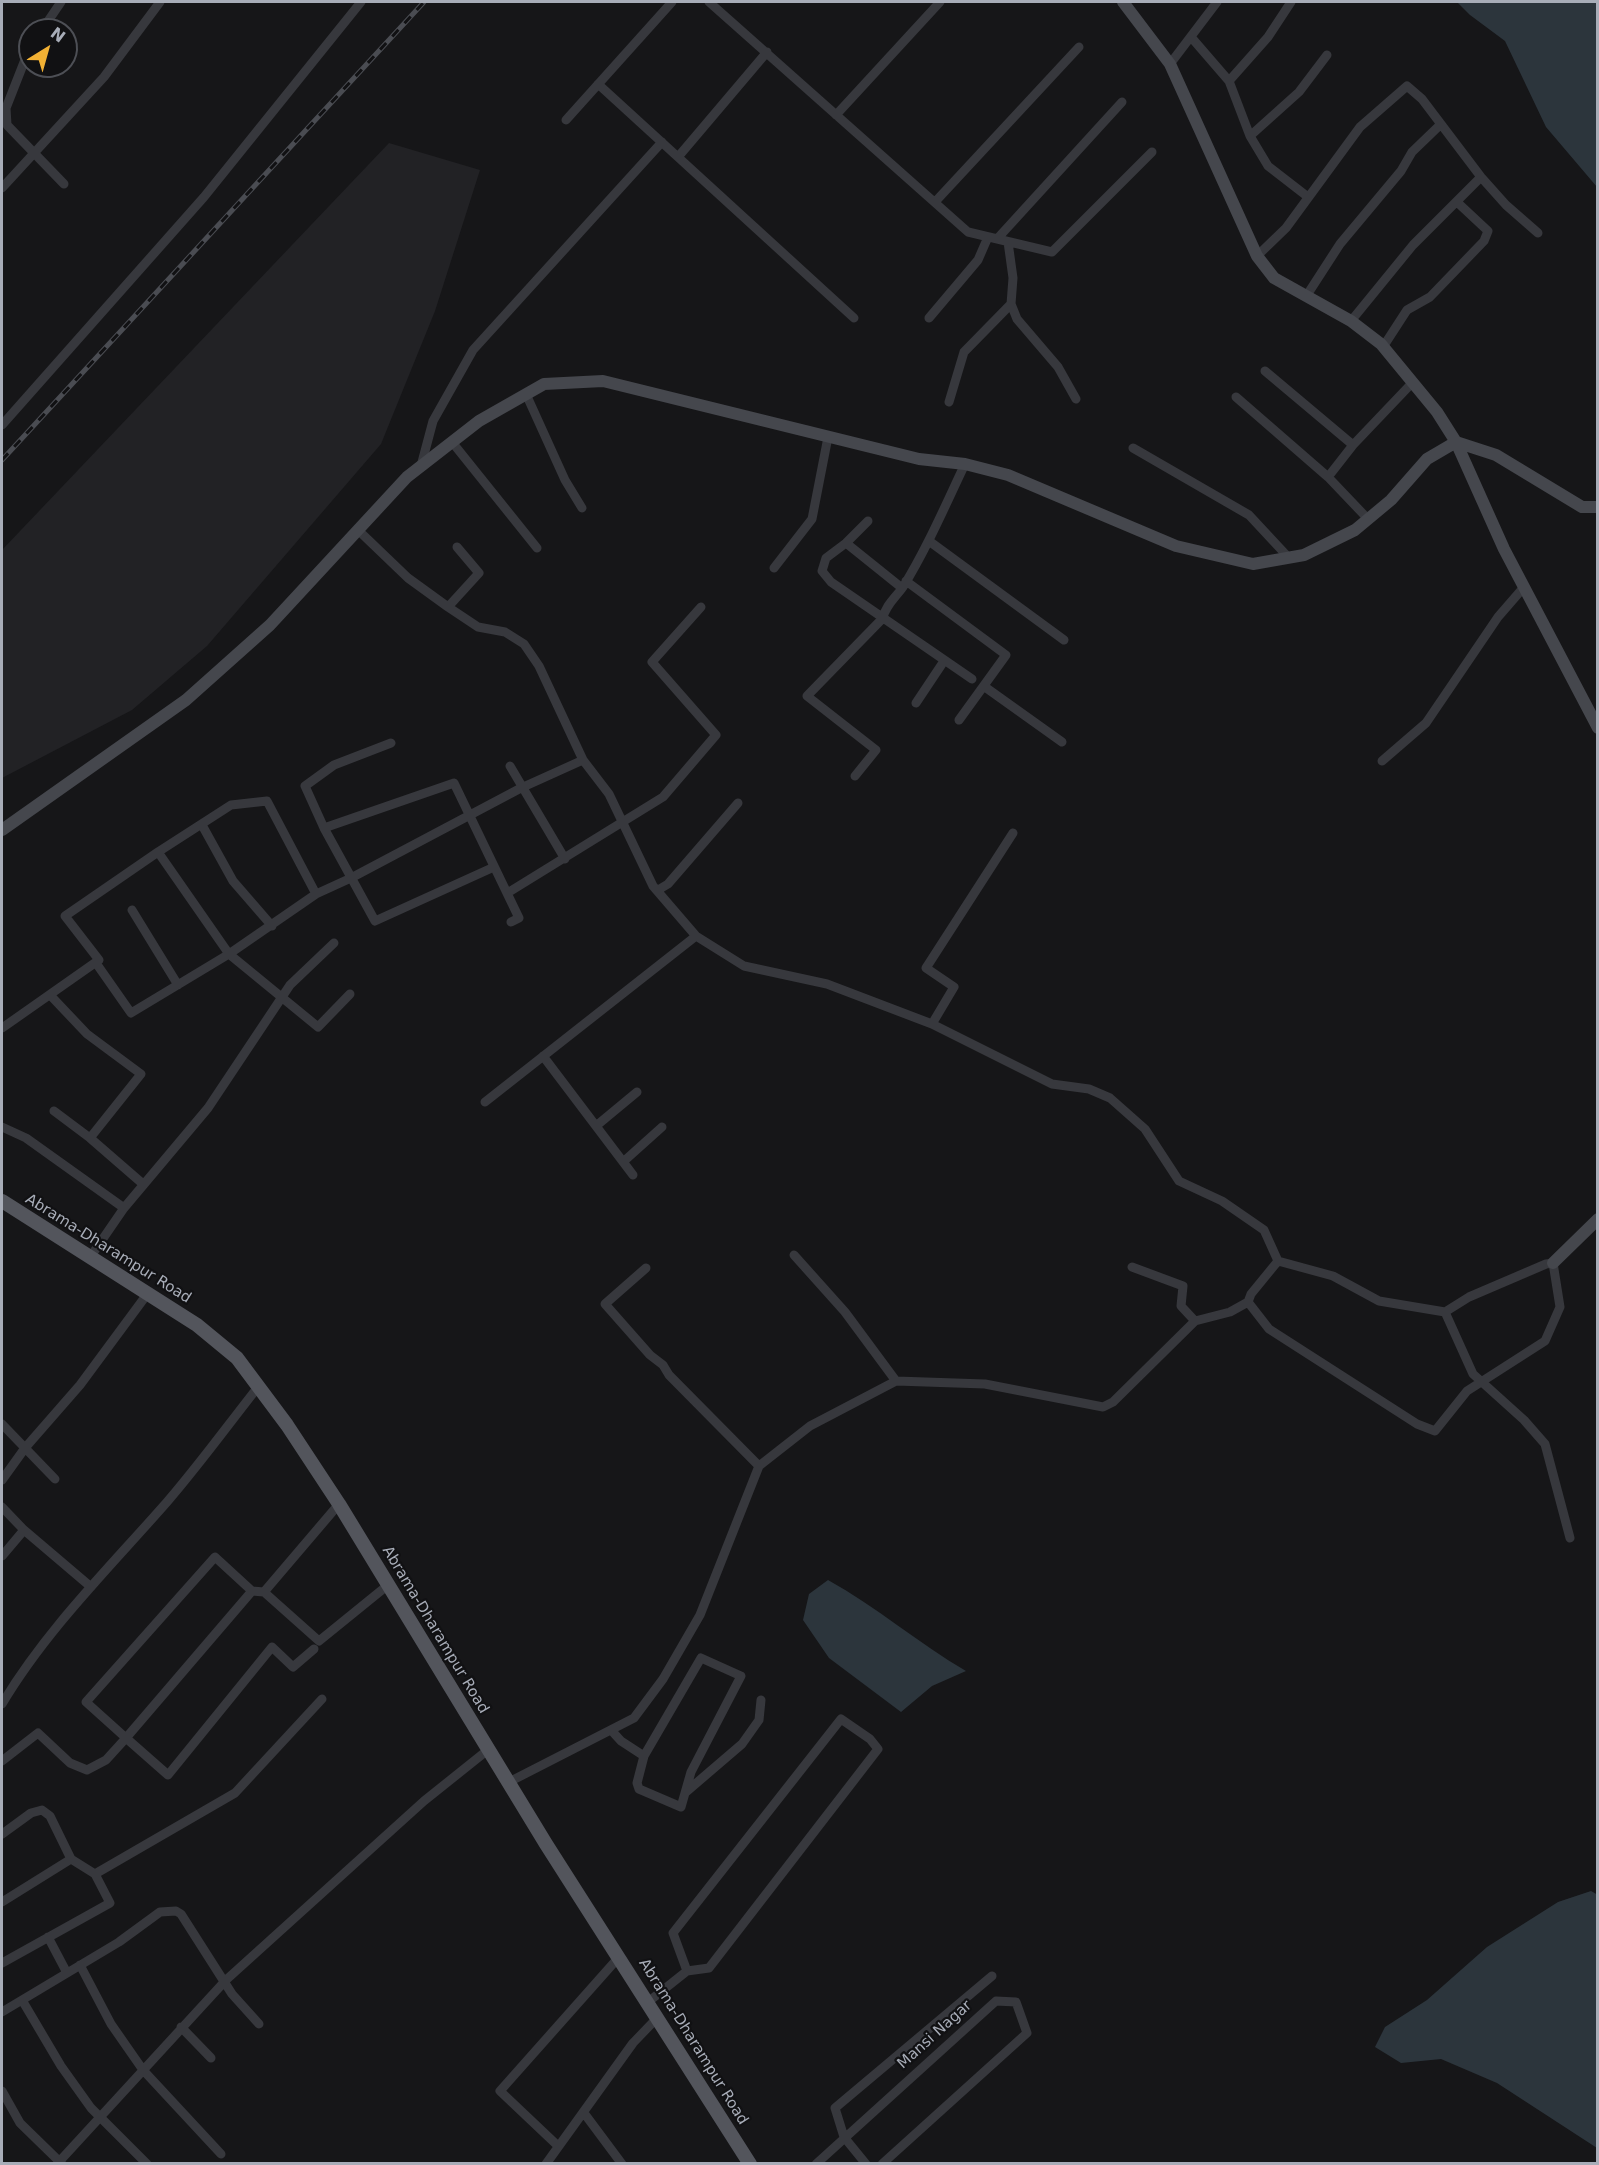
<!DOCTYPE html>
<html>
<head>
<meta charset="utf-8">
<style>
  body { margin:0 }
  #map { position:relative; width:1599px; height:2165px; overflow:hidden; background:#161618; font-family:"DejaVu Sans",sans-serif }
  canvas { display:block }
  .frame { position:absolute; inset:0; border:3px solid #a8adb8; pointer-events:none }
  .north { position:absolute; left:18px; top:18px; width:60px; height:60px; box-sizing:border-box; background:#111113; border:2px solid #4d4f55; border-radius:50%; rotate:37deg; font-size:16px; font-weight:700; line-height:24px; text-align:center; color:#a8adb8 }
  .north::after { content:''; display:block; margin:auto; width:21px; height:27px; background:#f2b134; clip-path:polygon(50% 0,100% 100%,50% 72%,0 100%) }
</style>
</head>
<body>
<div id="map">
<canvas width="1599" height="2165"></canvas>
<div class="frame"></div>
<div class="north">N</div>
</div>
<script>
const context = document.querySelector('canvas').getContext('2d');
context.lineJoin = 'round';
function fill(path, color) { context.fillStyle = color; context.fill(path, 'evenodd'); }
function stroke(path, color, width, dash) { context.strokeStyle = color; context.lineWidth = width; context.lineCap = dash ? 'butt' : 'round'; context.setLineDash(dash || []); context.stroke(path); }
function drawText(font, color, halo, rows, align = 'center') {
  context.font = font + ' "DejaVu Sans",sans-serif'; context.lineWidth = 4.5; context.setLineDash([]); context.textBaseline = 'middle'; context.strokeStyle = halo; context.fillStyle = color; for (const [text, x, y, turn = 0] of rows) {
    context.save(); context.translate(x, y); context.rotate((+turn || 0) * Math.PI / 180); context.textAlign = isNaN(turn) ? turn : align; if (halo) context.strokeText(text, 0, 0); context.fillText(text, 0, 0); context.restore();
  }
}
fill(new Path2D(`
  M 389,143 L 480,170 L 435,311 L 381,444 L 207,646 L 132,710 L 2,778 L 2,550 Z`), '#222225');
fill(new Path2D(`
  M 1457,2 L 1597,2 L 1597,187 L 1546,127 L 1505,41 L 1470,15 Z
  M 828,1580 C 877,1607 918,1643 966,1671 L 932,1686 L 901,1712 L 829,1658 L 803,1620 L 809,1594 Z
  M 1591,1891 L 1598,1895 L 1597,2148 L 1497,2083 L 1441,2059 L 1401,2063 L 1375,2047 L 1385,2027 L 1427,2000 L 1487,1947 L 1558,1902 Z`), '#2c353c');
stroke(new Path2D(`
  M 709,2 L 968,232 L 1052,252 L 1152,152
  M 42,30 L 61,2
  M 1191,37 L 1229,81 L 1250,136 L 1268,166 L 1308,197
  M 30,47 L 6,108 L 7,125 L 64,184
  M 1170,64 L 1217,2
  M 1229,81 L 1268,37 L 1291,2
  M 598,84 L 854,318
  M 836,115 L 940,2
  M 566,120 L 672,2
  M 1250,136 L 1299,92 L 1327,55
  M 678,157 L 767,52
  M 2,188 L 104,77 L 160,2
  M 935,202 L 1079,47
  M 997,239 L 1122,102
  M 1257,256 L 1286,228 L 1360,127 L 1407,86 L 1422,99 L 1481,177 L 1506,205 L 1538,233
  M 1307,295 L 1340,244 L 1401,171 L 1412,152 L 1440,125
  M 1011,304 L 1017,319 L 1058,367 L 1076,399
  M 929,318 L 978,260 L 988,237
  M 1351,321 L 1413,245 L 1481,177
  M 1383,347 L 1407,310 L 1430,297 L 1484,241 L 1488,231 L 1458,203
  M 1265,371 L 1353,445
  M 526,394 L 565,480 L 582,508
  M 1236,397 L 1328,477 L 1368,519
  M 949,402 L 964,352 L 1011,304 L 1013,278 L 1008,242
  M 2,425 L 204,197 L 361,2
  M 452,442 L 537,548
  M 1133,448 L 1249,515 L 1289,558
  M 421,466 L 433,421 L 473,350 L 662,142
  M 1328,477 L 1353,445 L 1413,382
  M 868,521 L 846,543 L 826,558 L 822,571 L 831,582 L 972,679
  M 358,530 L 408,578 L 448,607 L 478,627 L 505,632 L 524,644 L 539,666 L 583,760 L 609,794 L 653,886 L 696,936 L 744,966 L 827,984 L 932,1024 L 1052,1084 L 1089,1089 L 1110,1098 L 1145,1129 L 1179,1181 L 1222,1201 L 1264,1230 L 1278,1261 L 1333,1276 L 1379,1301 L 1445,1312
  M 929,541 L 1064,640
  M 846,543 L 902,588
  M 774,568 L 812,519 L 828,437
  M 906,581 L 1006,655 L 959,720
  M 448,607 L 479,573 L 457,547
  M 985,687 L 1062,742
  M 916,703 L 944,661
  M 391,743 L 334,765 L 305,786 L 324,828 L 375,921 L 494,867
  M 1382,761 L 1426,723 L 1498,617 L 1524,587
  M 510,766 L 565,859
  M 855,776 L 876,750 L 807,696 L 883,618 C 885,606 896,597 903,587 C 927,548 945,506 965,464
  M 202,825 L 233,881 L 272,926
  M 324,828 L 454,783 L 519,918 L 511,922
  M 658,890 L 668,884 L 738,803
  M 509,892 L 663,797 L 716,735 L 652,662 L 701,607
  M 316,894 L 267,801 L 231,805 L 158,852 L 229,954 L 318,1027 L 350,994
  M 132,910 L 178,985
  M 96,963 L 131,1013 L 229,954 L 316,894 L 351,878 L 521,788 L 583,760
  M 51,996 L 87,1034 L 141,1074 L 90,1138
  M 932,1024 L 954,987 L 926,968 L 1013,833
  M 2,1028 L 99,960 L 65,916 L 158,852
  M 543,1056 L 633,1175
  M 485,1102 L 696,936
  M 54,1111 L 90,1138 L 143,1184
  M 596,1126 L 637,1092
  M 2,1127 L 26,1138 L 124,1208
  M 623,1162 L 662,1127
  M 794,1255 L 845,1312 L 896,1381
  M 91,1256 L 124,1208 L 208,1108 L 290,985 L 334,943
  M 1132,1267 L 1183,1286 L 1181,1306 L 1195,1321
  M 646,1268 L 605,1304 L 650,1355 L 663,1365 L 669,1375 L 759,1466
  M 1248,1302 L 1269,1329 L 1417,1424 L 1435,1431 L 1467,1391 L 1545,1341 L 1560,1307 L 1553,1263 L 1546,1264 L 1469,1297 L 1445,1312 L 1473,1374 L 1524,1420 L 1545,1444 L 1570,1538
  M 2,1424 L 55,1479
  M 2,1480 L 25,1448 L 80,1385 L 148,1293
  M 2,1507 L 24,1530 L 91,1587
  M 2,1556 L 24,1530
  M 252,1591 L 215,1557 L 86,1702 L 126,1738 L 252,1591 L 264,1592 L 319,1641 L 388,1585
  M 264,1592 L 339,1504
  M 2,1704 C 46,1630 110,1567 167,1502 C 199,1465 228,1425 258,1387
  M 611,1730 L 621,1741 L 644,1756 L 637,1783 L 639,1789 L 681,1807 L 691,1772 L 741,1676 L 701,1658 L 644,1756
  M 2,1761 L 38,1733 L 70,1763 L 87,1770 L 106,1760 L 126,1738 L 168,1775 L 272,1647 L 293,1667 L 314,1649
  M 509,1782 L 634,1718 L 663,1679 L 700,1615 L 759,1466 L 810,1426 L 896,1381 L 985,1384 L 1103,1407 L 1113,1402 L 1195,1321 L 1230,1312 L 1248,1302 L 1251,1294 L 1278,1261
  M 686,1792 L 742,1744 L 759,1720 L 761,1700
  M 2,1834 L 31,1813 L 42,1810 L 50,1816 L 71,1859 L 95,1874 L 235,1793 L 322,1699
  M 2,1902 L 71,1859
  M 48,1937 L 67,1973
  M 2,1963 L 110,1903 L 95,1874
  M 80,1965 L 111,2024 L 143,2070 L 221,2154
  M 22,2000 L 61,2066 L 91,2108 L 147,2164
  M 648,2002 L 687,1971 L 709,1968 L 878,1749 L 870,1739 L 841,1719 L 673,1933 L 687,1971
  M 2,2012 L 119,1942 L 160,1912 L 176,1911 L 181,1914 L 232,1994 L 259,2024
  M 181,2027 L 211,2058
  M 2,2091 L 20,2123 L 62,2164
  M 584,2113 L 622,2164
  M 557,2145 L 500,2091 L 619,1957
  M 57,2164 L 226,1980 L 424,1801 L 489,1749
  M 546,2164 L 633,2043 L 658,2017
  M 816,2164 L 996,2001 L 1016,2002 L 1027,2033 L 882,2164
  M 866,2164 L 844,2137 L 835,2108 L 992,1976`), '#37383d', 9);
stroke(new Path2D(`
  M 1123,2 L 1170,64 L 1257,256 L 1274,278 L 1351,321 L 1381,344 L 1437,412 L 1456,442 L 1504,549 L 1598,728
  M 2,830 L 186,700 L 270,625 L 407,477 L 479,421 L 544,384 L 603,381 L 919,459 L 965,464 L 1008,475 L 1176,546 L 1253,564 L 1304,555 L 1355,530 L 1391,500 L 1427,459 L 1456,442 L 1496,455 L 1582,507 L 1598,507
  M 1553,1263 L 1598,1219`), '#45474d', 12);
stroke(new Path2D(`
  M 2,1201 L 197,1325 L 237,1358 L 287,1425 L 339,1504 L 546,1844 L 750,2164`), '#53555c', 14);
const rail = new Path2D(`
  M 2,460 L 424,2`);
stroke(rail, '#4a4c52', 5);
stroke(rail, '#111113', 3, [9]);
drawText('15px', '#a8adb8', '#111113', [
  ["Abrama-Dharampur Road",108,1249,32],
  ["Abrama-Dharampur Road",435,1630,59],
  ["Mansi Nagar",935,2035,-42],
  ["Abrama-Dharampur Road",693,2042,58]
]);
</script>
</body>
</html>
